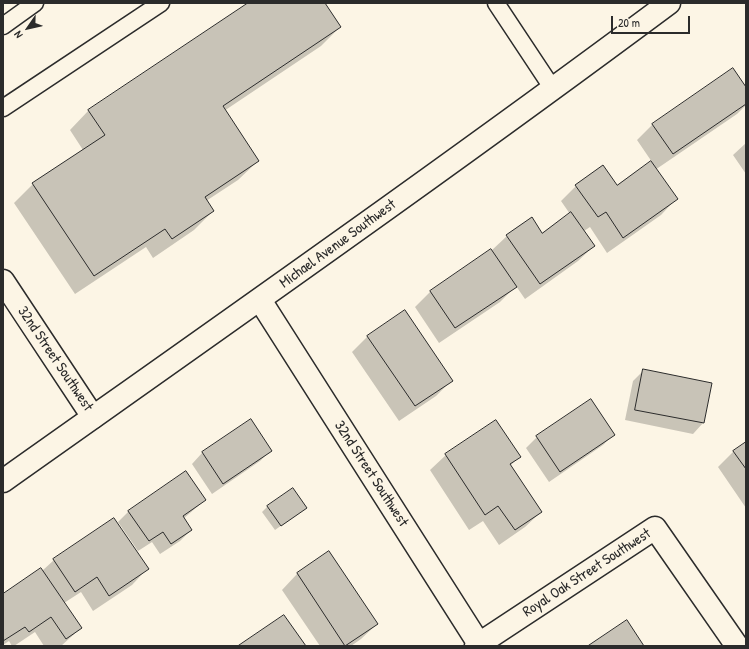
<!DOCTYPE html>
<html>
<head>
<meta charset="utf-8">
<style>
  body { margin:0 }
  #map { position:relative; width:749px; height:649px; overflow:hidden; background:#fcf5e5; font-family:"Patrick Hand",sans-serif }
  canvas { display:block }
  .frame { position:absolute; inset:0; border:4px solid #2b2b2b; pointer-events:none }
  .north { position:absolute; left:8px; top:8px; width:40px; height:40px; -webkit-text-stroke:3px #fcf5e5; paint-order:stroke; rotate:236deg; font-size:11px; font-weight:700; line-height:16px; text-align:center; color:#2b2b2b }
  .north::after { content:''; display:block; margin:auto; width:14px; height:18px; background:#2b2b2b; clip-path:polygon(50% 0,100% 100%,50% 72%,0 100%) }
  .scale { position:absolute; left:611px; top:16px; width:79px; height:18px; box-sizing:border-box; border:2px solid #2b2b2b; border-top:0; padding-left:5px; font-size:12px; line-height:14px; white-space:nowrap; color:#2b2b2b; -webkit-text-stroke:3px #fcf5e5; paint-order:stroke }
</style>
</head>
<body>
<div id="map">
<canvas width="749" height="649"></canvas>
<div class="frame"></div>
<div class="north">N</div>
<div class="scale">20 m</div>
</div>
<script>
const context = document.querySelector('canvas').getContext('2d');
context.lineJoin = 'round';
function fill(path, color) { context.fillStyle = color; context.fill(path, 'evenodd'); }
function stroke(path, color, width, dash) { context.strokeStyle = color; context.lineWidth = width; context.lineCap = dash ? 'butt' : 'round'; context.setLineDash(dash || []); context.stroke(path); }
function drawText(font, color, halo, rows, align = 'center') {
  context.font = font + ' "Patrick Hand",sans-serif'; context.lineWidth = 3.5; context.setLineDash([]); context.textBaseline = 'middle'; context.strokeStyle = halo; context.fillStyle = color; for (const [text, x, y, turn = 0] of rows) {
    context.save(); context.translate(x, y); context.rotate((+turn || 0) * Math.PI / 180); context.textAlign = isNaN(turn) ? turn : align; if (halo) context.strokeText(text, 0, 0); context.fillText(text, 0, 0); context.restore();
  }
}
fill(new Path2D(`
  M 250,3 L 324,3 L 340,27 L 321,46 L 224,111 L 258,161 L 238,180 L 206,201 L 213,211 L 194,230 L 153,258 L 146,247 L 75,294 L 14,203 L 33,184 L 83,150 L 70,130 L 89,110 Z
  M 733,69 L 746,88 L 746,105 L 737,114 L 655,170 L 676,199 L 661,215 L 607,253 L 590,227 L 584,231 L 594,246 L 578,261 L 525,299 L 516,286 L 500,302 L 439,343 L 415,307 L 430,292 L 491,251 L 507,236 L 542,234 L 570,214 L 561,201 L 576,186 L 617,187 L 652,162 L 637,140 L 652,125 Z
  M 746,143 L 746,174 L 733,155 Z
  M 368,336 L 452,380 L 436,396 L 399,421 L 352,352 Z
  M 644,370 L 703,423 L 693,434 L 625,420 L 633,381 Z
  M 251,420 L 271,450 L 260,461 L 212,494 L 192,464 L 202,453 Z
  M 614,434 L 603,445 L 549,482 L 526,448 L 537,437 Z
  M 746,443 L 746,508 L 718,467 L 734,451 Z
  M 446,455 L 519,457 L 510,466 L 541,512 L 525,527 L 499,545 L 483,521 L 469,530 L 430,470 Z
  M 205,500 L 183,519 L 191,530 L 180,541 L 160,554 L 152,542 L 138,551 L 118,522 L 129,511 Z
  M 268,506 L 306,508 L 275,530 L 262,512 Z
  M 329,553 L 377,624 L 361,639 L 351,646 L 320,646 L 282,590 L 297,574 Z
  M 54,560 L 147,569 L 132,585 L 93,611 L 81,592 L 64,603 L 81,628 L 61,646 L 44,646 L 35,632 L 14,646 L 12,646 L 9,641 L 3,645 L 3,596 L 42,571 Z`), '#0003');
const building = new Path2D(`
  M 248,3 L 325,3 L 341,27 L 223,106 L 259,161 L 205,197 L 214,211 L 172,239 L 165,229 L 94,276 L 32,183 L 105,135 L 88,110 Z
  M 733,68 L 746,87 L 746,104 L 673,154 L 652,124 Z
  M 651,161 L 678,199 L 623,238 L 606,212 L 598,217 L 575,185 L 603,165 L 617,185 Z
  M 571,212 L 595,246 L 540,284 L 506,235 L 532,217 L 542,233 Z
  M 491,249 L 517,287 L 455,328 L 430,291 Z
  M 405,310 L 453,381 L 415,406 L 367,336 Z
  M 643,369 L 712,383 L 704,423 L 635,410 Z
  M 591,399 L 615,435 L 560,472 L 536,436 Z
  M 251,419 L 272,451 L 223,484 L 202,452 Z
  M 496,420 L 521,457 L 510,464 L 542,512 L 515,530 L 498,506 L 485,515 L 445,454 Z
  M 746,442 L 746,469 L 733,451 Z
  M 186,471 L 206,500 L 183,516 L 192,530 L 171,544 L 163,532 L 149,541 L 128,511 Z
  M 293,488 L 307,508 L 281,526 L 267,506 Z
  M 114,518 L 149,569 L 109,596 L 97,577 L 75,592 L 53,559 Z
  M 329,551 L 378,624 L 345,646 L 297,573 Z
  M 41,568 L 82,628 L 66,639 L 51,617 L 29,632 L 25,627 L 3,641 L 3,594 Z
  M 284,615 L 306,646 L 238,646 Z
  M 627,620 L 644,646 L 588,646 Z`);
fill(building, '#c8c3b7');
stroke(building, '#2b2b2b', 1);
const lane = new Path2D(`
  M 496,3 L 553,89
  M 3,26 L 35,3
  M 3,108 L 161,3`);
const street = new Path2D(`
  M 3,281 L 93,417
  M 260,300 L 479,644
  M 476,646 L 655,528 L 737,646`);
const secondary = new Path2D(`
  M 3,481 C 226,323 450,166 669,3`);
stroke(lane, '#2b2b2b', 19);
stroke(street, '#2b2b2b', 25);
stroke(secondary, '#2b2b2b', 25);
stroke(lane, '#fcf5e5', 16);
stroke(street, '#fcf5e5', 22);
stroke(secondary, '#fcf5e5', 22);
drawText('15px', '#2b2b2b', '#fcf5e5', [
  ["Michael Avenue Southwest",338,244,-36],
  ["32nd Street Southwest",55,359,56],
  ["32nd Street Southwest",371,474,57],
  ["Royal Oak Street Southwest",587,573,-33]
]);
</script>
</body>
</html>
